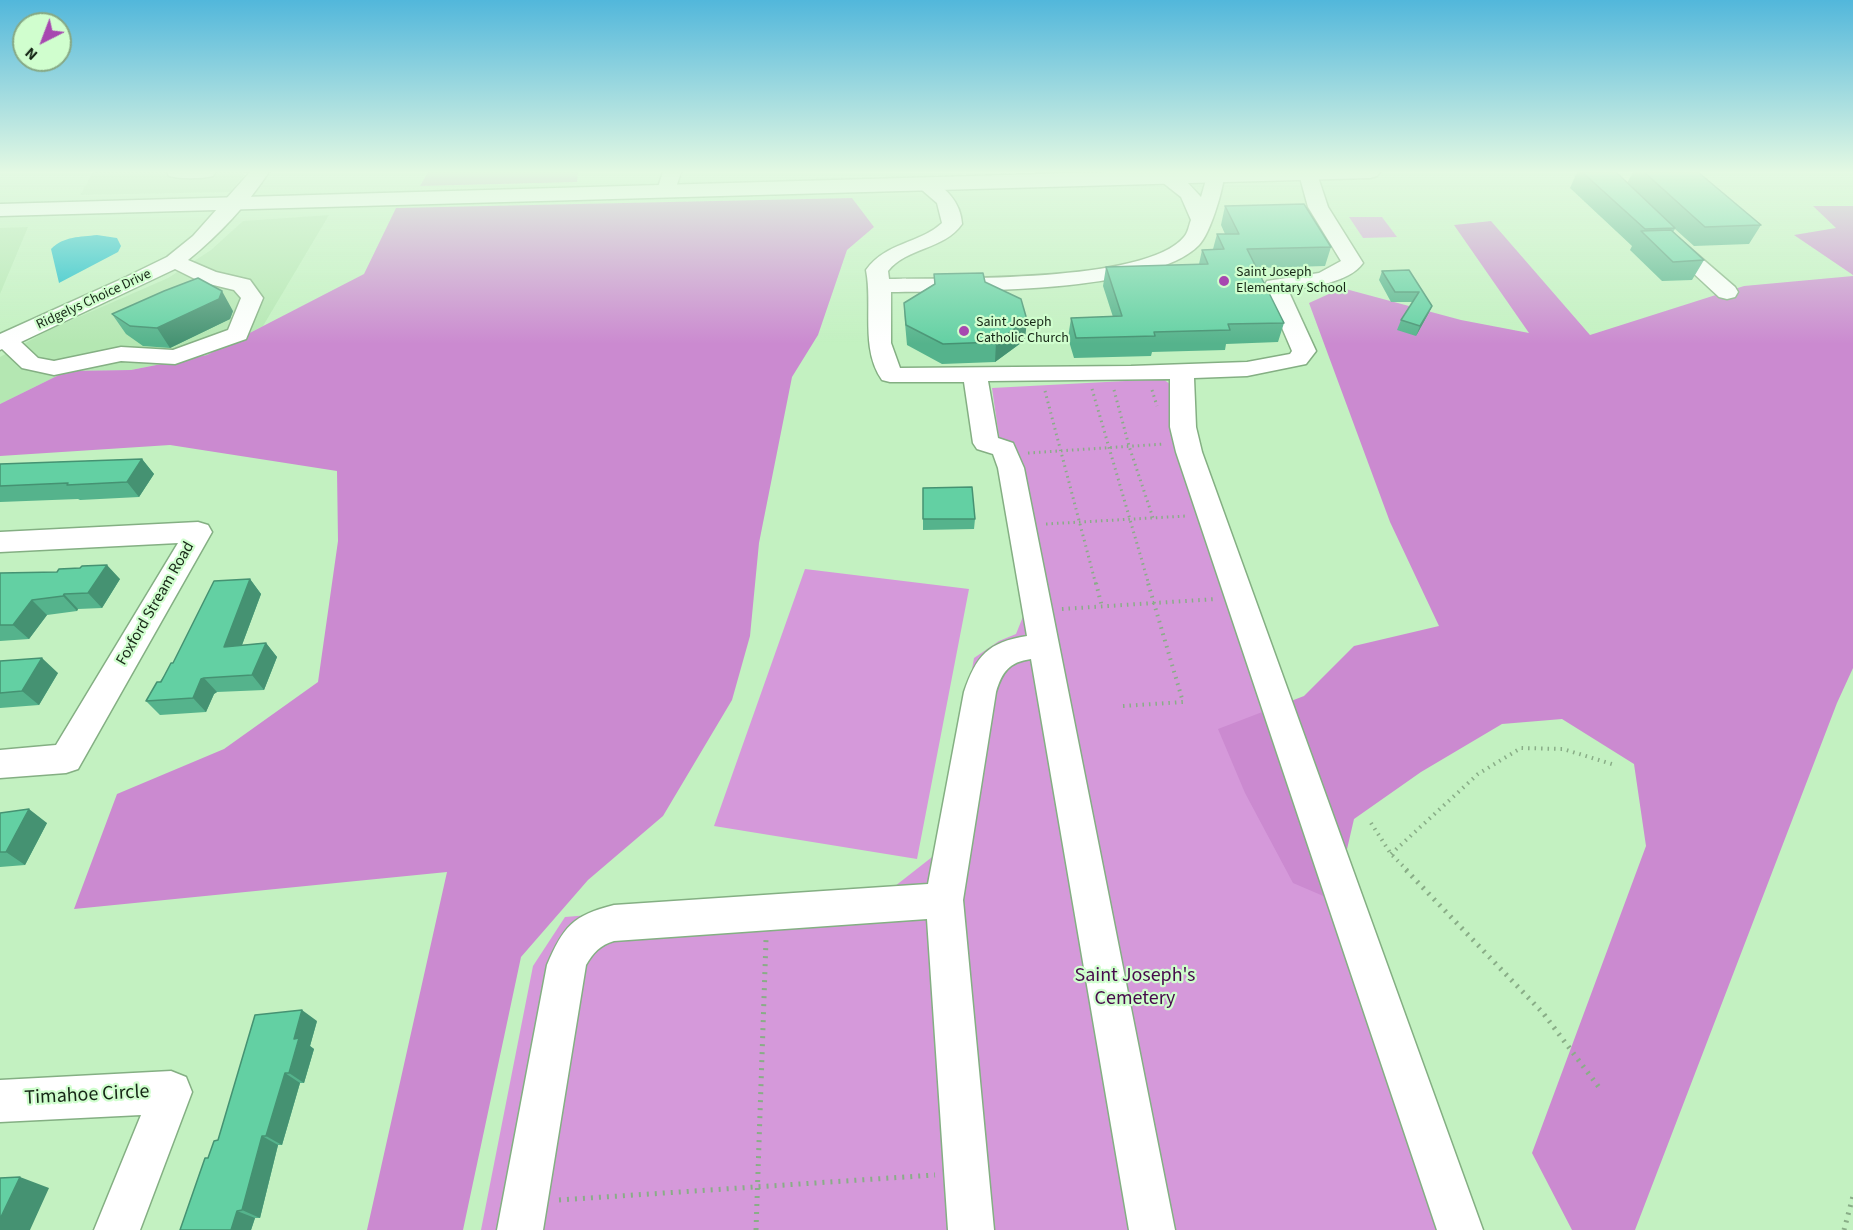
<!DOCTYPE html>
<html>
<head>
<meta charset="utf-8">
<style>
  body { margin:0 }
  #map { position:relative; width:1853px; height:1230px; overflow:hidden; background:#c3f1c1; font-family:"Source Sans 3",sans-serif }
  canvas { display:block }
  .north { position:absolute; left:12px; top:12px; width:60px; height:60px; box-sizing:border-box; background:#d0fece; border:2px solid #86a884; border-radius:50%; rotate:222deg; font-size:16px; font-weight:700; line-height:24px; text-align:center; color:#162716 }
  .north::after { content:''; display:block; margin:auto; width:21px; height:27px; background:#a748b0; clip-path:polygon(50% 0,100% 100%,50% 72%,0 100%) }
</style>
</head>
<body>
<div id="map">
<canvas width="1853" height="1230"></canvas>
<div class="north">N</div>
</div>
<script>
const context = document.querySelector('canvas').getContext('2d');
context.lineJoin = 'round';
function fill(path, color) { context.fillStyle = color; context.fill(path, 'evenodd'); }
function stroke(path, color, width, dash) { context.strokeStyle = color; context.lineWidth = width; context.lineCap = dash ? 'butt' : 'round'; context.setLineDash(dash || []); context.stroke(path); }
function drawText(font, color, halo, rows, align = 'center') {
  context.font = font + ' "Source Sans 3",sans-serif'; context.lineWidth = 4.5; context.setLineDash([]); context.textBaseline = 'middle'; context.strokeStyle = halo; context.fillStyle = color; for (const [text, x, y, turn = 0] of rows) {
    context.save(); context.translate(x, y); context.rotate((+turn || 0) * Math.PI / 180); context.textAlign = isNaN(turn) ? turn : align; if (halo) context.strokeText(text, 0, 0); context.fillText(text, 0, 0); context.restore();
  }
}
fill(new Path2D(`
  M 93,172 L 247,172 L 230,192 L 80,195 Z
  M 329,215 L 263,326 L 207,355 L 131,370 L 67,371 L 0,404 L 0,357 L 49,330 L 168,278 L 211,250 L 243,221 Z
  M 28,227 L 0,294 L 0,228 Z`), '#b4e7b2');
fill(new Path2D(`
  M 1349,217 L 1382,217 L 1397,237 L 1363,238 Z
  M 1163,379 L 1174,387 L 1474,1230 L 481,1230 L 533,966 L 565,917 L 890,890 L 941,850 L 974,658 L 999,641 L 1016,634 L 1024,614 L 992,388 Z
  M 805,569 L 969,589 L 917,859 L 714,826 Z`), '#d599da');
fill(new Path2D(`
  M 428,172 L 578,172 L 577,182 L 420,186 Z
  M 852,198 L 874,227 L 847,250 L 818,335 L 792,377 L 759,543 L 750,636 L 732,700 L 663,816 L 588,880 L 521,957 L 463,1230 L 367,1230 L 447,872 L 74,909 L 117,794 L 224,749 L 318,682 L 338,541 L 337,471 L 170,445 L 0,456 L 0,404 L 67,371 L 131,370 L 207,355 L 364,274 L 396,208 Z
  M 1813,206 L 1853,206 L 1853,275 L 1794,235 L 1836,228 Z
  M 1491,221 L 1590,335 L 1744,286 L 1853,276 L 1853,668 L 1837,703 L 1635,1230 L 1572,1230 L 1532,1153 L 1646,846 L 1634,764 L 1562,719 L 1502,724 L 1421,772 L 1354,819 L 1335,901 L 1293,883 L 1245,793 L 1218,729 L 1304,696 L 1354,646 L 1439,626 L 1390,522 L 1309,303 L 1342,288 L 1461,320 L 1529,333 L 1454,225 Z`), '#cb8ad0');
fill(new Path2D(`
  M 97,235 L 117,238 L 121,246 L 118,252 L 59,283 L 51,249 C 64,236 80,237 97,235 Z`), '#11bbc8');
const minor = new Path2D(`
  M 167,172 L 215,172 L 213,176 C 200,179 182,179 169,176 Z
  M 250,172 L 269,172 C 247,205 219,235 188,260 L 216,272 L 250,280 L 263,298 L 246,339 L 175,364 L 121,361 L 54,375 L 22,368 L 2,349 L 0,350 L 0,334 L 126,277 L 167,257 L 193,236 ZM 175,269 L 201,282 L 234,290 L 241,298 L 228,330 L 173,350 L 121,347 L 54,361 L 38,358 L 21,342 Z
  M 663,172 L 681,172 L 674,194 L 660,194 L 657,190 Z
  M 1166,172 L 1187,182 L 1201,197 L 1208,173 L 1218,172 L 1224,177 C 1222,193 1210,234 1199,245 C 1152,294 960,291 891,292 L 891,343 L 900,368 L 1131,366 L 1247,362 L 1290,354 L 1292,351 L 1264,286 L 1267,281 L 1319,273 L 1341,261 L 1308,207 L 1299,174 L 1317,174 L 1328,207 L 1363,263 C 1349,283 1310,287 1288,290 L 1316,351 L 1306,364 L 1247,376 L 1194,378 L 1196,427 L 1202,452 L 1483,1230 L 1437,1230 L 1176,452 L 1170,427 L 1170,379 L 988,381 L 998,438 L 1013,443 L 1024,468 L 1175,1230 L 1129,1230 L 1031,659 C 1009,662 1002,672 996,692 L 963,900 L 994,1230 L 948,1230 L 927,919 L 614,941 C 600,945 593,953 586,965 L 543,1230 L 497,1230 L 547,965 C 563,927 573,915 614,905 L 928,884 L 964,692 C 976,656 988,642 1027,636 L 998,468 L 993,454 L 977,449 L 973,443 L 964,382 L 890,382 L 882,380 C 860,349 873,305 866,270 C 886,242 919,244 942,223 L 937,203 L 915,184 L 917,180 L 924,178 C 945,184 961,203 962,224 C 944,250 907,247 888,271 L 889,279 C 950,278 1146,283 1184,237 C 1188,233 1189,225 1191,220 L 1181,197 L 1157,178 L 1159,174 Z
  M 1670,235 L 1677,237 L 1735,287 L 1738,292 L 1735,297 L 1727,299 L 1719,297 L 1663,245 L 1660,241 L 1663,237 Z
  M 198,522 L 208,525 L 212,532 L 78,769 L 66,773 L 0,778 L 0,750 L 56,745 L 178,543 L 0,552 L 0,532 Z
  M 171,1071 L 186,1077 L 192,1092 L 140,1230 L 94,1230 L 141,1115 L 0,1122 L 0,1080 Z`);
const highway = new Path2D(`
  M 1111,172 L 1380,172 L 1377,176 L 1370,178 L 0,216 L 0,204 Z`);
stroke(minor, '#84af83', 3);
stroke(highway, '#84af83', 3);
stroke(new Path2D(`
  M 1092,389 L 1149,585
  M 1114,390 L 1129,446 L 1153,518
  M 1152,390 L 1157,406
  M 1045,391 L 1096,585
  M 1028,453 L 1164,444
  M 1046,524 L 1186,516`), '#89ad87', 3, [1.5, 4]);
stroke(new Path2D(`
  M 1096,583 L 1102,607
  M 1062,609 L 1216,599
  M 1123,706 L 1183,702 L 1148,583
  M 1371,823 L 1391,854 L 1408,871
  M 1391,854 L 1478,774 L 1521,748 L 1563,749 L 1615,765`), '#89ad87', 4, [1.5, 5]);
stroke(new Path2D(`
  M 1406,870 L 1543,1013 L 1601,1090
  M 559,1200 L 935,1175
  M 756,1230 L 766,940
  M 1844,1230 L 1853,1196`), '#89ad87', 5, [2, 6]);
fill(minor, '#fff');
fill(highway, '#fff');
fill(new Path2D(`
  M 1577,172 L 1616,172 L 1627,183 L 1633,172 L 1690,172 L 1761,225 L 1749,244 L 1694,246 L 1675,229 L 1673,232 L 1704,260 L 1692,280 L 1662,281 L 1630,250 L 1632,246 L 1570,188 Z
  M 1225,206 L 1331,247 L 1325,266 L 1257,268 L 1284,323 L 1278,342 L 1226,344 L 1225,350 L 1152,352 L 1151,356 L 1074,358 L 1068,338 L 1071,318 L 1113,317 L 1103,286 L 1106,267 L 1199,264 L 1202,250 L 1213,249 L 1217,234 L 1225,234 L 1221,225 Z
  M 1409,270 L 1432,306 L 1427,316 L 1416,336 L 1397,330 L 1401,320 L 1413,302 L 1391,302 L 1379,280 L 1382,271 Z
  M 934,274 L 985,282 L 1025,340 L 995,362 L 942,364 L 907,345 L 905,323 L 904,303 L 934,284 Z
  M 233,311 L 230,319 L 170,348 L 143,346 L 126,334 L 112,314 Z
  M 142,459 L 154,474 L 139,497 L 80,500 L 78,499 L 0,502 L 0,464 Z
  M 923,488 L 975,519 L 974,529 L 923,530 Z
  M 0,573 L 120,579 L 102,608 L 78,609 L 77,611 L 47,615 L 29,639 L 0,641 Z
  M 250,579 L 261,594 L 242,645 L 266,643 L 277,657 L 264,690 L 217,692 L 214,694 L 206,712 L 160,715 L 146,701 L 173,663 Z
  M 0,661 L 58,673 L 39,705 L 0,708 Z
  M 0,813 L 47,823 L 25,865 L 0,867 Z
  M 317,1021 L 310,1046 L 314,1049 L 304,1083 L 300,1083 L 282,1145 L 278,1145 L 260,1218 L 255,1218 L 251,1230 L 180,1230 L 208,1158 L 218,1140 Z`), '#55b38c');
fill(new Path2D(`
  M 222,291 L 233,311 L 230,319 L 170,348 L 157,328 Z
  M 1432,306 L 1427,316 L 1416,336 L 1420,326 Z
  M 1027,320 L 1025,340 L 995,362 L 996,342 Z
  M 142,459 L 154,474 L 139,497 L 127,482 Z
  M 107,565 L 120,579 L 102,608 L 88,593 Z
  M 250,579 L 261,594 L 236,661 L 224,647 Z
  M 64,594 L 78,609 L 77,611 L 63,596 Z
  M 32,600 L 47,615 L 29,639 L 13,625 Z
  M 266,643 L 277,657 L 264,690 L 252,675 Z
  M 42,658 L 58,673 L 39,705 L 22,691 Z
  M 204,678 L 217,692 L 214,694 L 206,712 L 193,698 L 201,679 Z
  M 29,809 L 47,823 L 25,865 L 6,852 Z
  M 302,1010 L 317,1021 L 310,1046 L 314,1049 L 304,1083 L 289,1073 L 294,1039 Z
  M 285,1073 L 300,1083 L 282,1145 L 266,1136 Z
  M 262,1136 L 278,1145 L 260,1218 L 242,1210 Z
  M 20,1177 L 49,1188 L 30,1230 L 0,1230 L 0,1219 Z
  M 237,1211 L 255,1218 L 251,1230 L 231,1230 Z`), '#459272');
const building = new Path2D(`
  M 1582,172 L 1616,172 L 1675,228 L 1645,229 Z
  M 1644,172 L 1698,172 L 1761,225 L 1705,227 Z
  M 1304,204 L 1331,247 L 1247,249 L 1284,323 L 1228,324 L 1230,330 L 1154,332 L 1155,336 L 1076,338 L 1071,318 L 1122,316 L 1106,267 L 1208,264 L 1202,250 L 1224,249 L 1217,234 L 1239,234 L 1225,206 Z
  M 1671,230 L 1704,260 L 1673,262 L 1641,231 Z
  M 1409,270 L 1432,306 L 1420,326 L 1401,320 L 1419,292 L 1395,292 L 1382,271 Z
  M 983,273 L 985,282 L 1021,299 L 1027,320 L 996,342 L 943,344 L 906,325 L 904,303 L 935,284 L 934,274 Z
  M 198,278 L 222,291 L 219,299 L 157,328 L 130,326 L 112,314 L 164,291 Z
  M 142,459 L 127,482 L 67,485 L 68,483 L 0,486 L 0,464 Z
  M 972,487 L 975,519 L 923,519 L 923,488 Z
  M 107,565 L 88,593 L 64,594 L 63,596 L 32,600 L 13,625 L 0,625 L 0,573 L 57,572 L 59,569 L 80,568 L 82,566 Z
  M 250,579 L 224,647 L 266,643 L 252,675 L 204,678 L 201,679 L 193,698 L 146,701 L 157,682 L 161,682 L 171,663 L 173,663 L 214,581 Z
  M 42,658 L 22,691 L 0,693 L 0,661 Z
  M 29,809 L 6,852 L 0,852 L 0,813 Z
  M 302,1010 L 294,1039 L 299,1038 L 289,1073 L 285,1073 L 266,1136 L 262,1136 L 242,1210 L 237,1211 L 231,1230 L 180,1230 L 205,1158 L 208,1158 L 214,1141 L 218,1140 L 255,1015 Z
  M 20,1177 L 0,1219 L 0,1178 Z`);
fill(building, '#63d0a3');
stroke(building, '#459272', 1.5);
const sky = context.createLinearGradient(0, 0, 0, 344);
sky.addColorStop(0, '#52b7db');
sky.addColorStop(0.5, '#e4f9e3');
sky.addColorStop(1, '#e4f9e300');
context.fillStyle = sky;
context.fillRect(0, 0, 1853, 344);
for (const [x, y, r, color] of [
  [1224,281,6,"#a748b0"],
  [964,331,6,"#a748b0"]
]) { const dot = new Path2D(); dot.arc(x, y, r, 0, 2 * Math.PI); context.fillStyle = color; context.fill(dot); stroke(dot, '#d0fece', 2); }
drawText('14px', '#162716', '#d0fece', [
  ["Saint Joseph",1236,273],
  ["Elementary School",1236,289],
  ["Saint Joseph",976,323],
  ["Catholic Church",976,339]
], 'left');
drawText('14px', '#162716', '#d0fece', [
  ["Ridgelys Choice Drive",94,300,-25]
]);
drawText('16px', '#162716', '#d0fece', [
  ["Foxford Stream Road",156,604,-60]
]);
drawText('20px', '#46094b', '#d0fece', [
  ["Saint Joseph's",1135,977],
  ["Cemetery",1135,1000]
]);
drawText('20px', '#162716', '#d0fece', [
  ["Timahoe Circle",87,1096,-3]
]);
</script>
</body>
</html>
